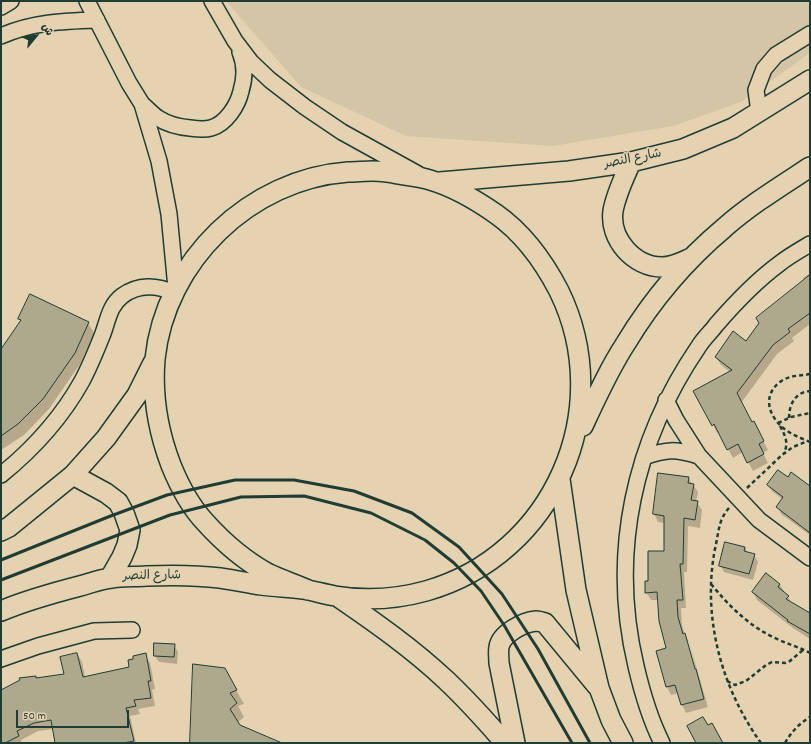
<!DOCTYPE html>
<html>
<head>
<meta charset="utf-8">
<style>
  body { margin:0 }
  #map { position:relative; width:811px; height:744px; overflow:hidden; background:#e5d2b0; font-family:Dekko,"Playpen Sans Arabic",sans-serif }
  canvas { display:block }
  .frame { position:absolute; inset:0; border:2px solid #1f3d34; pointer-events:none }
  .north { position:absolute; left:16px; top:16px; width:40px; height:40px; -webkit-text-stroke:3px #e5d2b0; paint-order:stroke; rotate:61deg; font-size:11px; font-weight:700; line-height:16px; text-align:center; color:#1f3d34 }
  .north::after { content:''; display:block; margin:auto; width:14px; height:18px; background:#1f3d34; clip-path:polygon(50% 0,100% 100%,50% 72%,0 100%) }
  .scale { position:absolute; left:16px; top:710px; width:113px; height:18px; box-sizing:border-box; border:2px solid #1f3d34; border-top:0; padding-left:5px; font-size:12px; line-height:14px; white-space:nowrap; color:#1f3d34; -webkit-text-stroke:3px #e5d2b0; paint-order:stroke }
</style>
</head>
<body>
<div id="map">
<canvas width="811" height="744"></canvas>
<div class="frame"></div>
<div class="north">ش</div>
<div class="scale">50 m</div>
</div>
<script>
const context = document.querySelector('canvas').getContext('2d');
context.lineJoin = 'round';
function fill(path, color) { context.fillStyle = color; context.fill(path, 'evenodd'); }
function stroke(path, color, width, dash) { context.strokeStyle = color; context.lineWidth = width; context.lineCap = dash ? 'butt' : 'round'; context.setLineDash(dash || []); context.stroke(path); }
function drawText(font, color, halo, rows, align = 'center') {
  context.font = font + ' Dekko,"Playpen Sans Arabic",sans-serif'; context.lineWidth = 3; context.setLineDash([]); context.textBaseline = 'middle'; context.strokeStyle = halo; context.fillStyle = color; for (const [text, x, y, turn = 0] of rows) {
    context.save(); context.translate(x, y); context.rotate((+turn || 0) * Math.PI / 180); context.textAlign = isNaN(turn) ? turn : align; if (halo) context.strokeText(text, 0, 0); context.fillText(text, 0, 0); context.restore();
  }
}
fill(new Path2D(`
  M 226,1 L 810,1 L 810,53 L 741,102 L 673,126 L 553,146 L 406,136 L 301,87 Z`), '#d4c5a6');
fill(new Path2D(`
  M 810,273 L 810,324 L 792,338 L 794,341 L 777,354 L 741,403 L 752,423 L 758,431 L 768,450 L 763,453 L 768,463 L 753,471 L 743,452 L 733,458 L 719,432 L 717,433 L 713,425 L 730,372 L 721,365 L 716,357 L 746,342 L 804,281 L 803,278 Z
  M 19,319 L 88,323 L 94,333 L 80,364 L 49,409 L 24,435 L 1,450 L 1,351 L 21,322 Z
  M 688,478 L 698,492 L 696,502 L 702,510 L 700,528 L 688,526 L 687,572 L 684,572 L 686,608 L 681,608 L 682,625 L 685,635 L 689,642 L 708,707 L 686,713 L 682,705 L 679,693 L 671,695 L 667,687 L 657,652 L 668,649 L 659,600 L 651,600 L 646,592 L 649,582 L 665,552 L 665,523 L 658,522 L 654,514 ZM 686,639 L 689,642 L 697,674 L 695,674 Z
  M 788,478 L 810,489 L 810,535 L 781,514 L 778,507 L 783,500 L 772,491 L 768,485 Z
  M 745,547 L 748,554 L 754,555 L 758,562 L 753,580 L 724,572 L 720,565 Z
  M 766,575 L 780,585 L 792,603 L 808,613 L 810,610 L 810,639 L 793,628 L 757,600 L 753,592 Z
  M 174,645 L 178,652 L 177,664 L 159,662 L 155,656 Z
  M 77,654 L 82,662 L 85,677 L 131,667 L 145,655 L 150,663 L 155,689 L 152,690 L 155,706 L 138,709 L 140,714 L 130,716 L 136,743 L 56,743 L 53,729 L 38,731 L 21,740 L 22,743 L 1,743 L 1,691 L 36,679 L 65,675 Z
  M 232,683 L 244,704 L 238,706 L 244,717 L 237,723 L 239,726 L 280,743 L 191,743 Z`), '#0003');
const building = new Path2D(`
  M 810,275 L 810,313 L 788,329 L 790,332 L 773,345 L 737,393 L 752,422 L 754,421 L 764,441 L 759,444 L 764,454 L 747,463 L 738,444 L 727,450 L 714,424 L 712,426 L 693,391 L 732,370 L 715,357 L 733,331 L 746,341 L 759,323 L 756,318 Z
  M 30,294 L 89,322 L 75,353 L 43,399 L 18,424 L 1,436 L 1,349 L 21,320 L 18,319 Z
  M 778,470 L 788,477 L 791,472 L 810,486 L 810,533 L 776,507 L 783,497 L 767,485 Z
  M 658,473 L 689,477 L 688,483 L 694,484 L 691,500 L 698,501 L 695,520 L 684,518 L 683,564 L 680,564 L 683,600 L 677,600 L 678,617 L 683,634 L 685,633 L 695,669 L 696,669 L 704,699 L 681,705 L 675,685 L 666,687 L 656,651 L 666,648 L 659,621 L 657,592 L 645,593 L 645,581 L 648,581 L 648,551 L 664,551 L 664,516 L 653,514 Z
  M 725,542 L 745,547 L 744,551 L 755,554 L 749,574 L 719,566 Z
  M 766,573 L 780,584 L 778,587 L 789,596 L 786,599 L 810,613 L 810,634 L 787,621 L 788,620 L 752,592 Z
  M 154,643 L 175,644 L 174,657 L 154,656 Z
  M 77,653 L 83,677 L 129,667 L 128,660 L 133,659 L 133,656 L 146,653 L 151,681 L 148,681 L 151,698 L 134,700 L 136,706 L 126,708 L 134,741 L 123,743 L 55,743 L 51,720 L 34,723 L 17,731 L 19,736 L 5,743 L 1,743 L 1,690 L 20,680 L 19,678 L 36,676 L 36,678 L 64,674 L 60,657 Z
  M 193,664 L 225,668 L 237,690 L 230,693 L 237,703 L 230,709 L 240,725 L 282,743 L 190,743 Z
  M 703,717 L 708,725 L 712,723 L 723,743 L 696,743 L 687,726 Z`);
fill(building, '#aea88d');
stroke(building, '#1f3d34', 1);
const minor = new Path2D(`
  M 87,1 L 129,83 L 142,104 L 159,161 L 169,214 L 176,288
  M 212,1 L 235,41 L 251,62 L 270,80 L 305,107 L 342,132 L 418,174
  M 1,7 L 11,1
  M 1,36 C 33,22 63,21 97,20
  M 142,104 C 147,108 152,114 158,118 C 167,124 179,127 190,128 C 197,129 204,130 211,128 C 226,124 238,105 241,91 C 245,78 245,64 240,52
  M 759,112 L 756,90 L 764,69 L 776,55 L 810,34
  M 666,400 L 676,420 L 699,456 L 759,520 L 810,558
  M 644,457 C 667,449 675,449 699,456
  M 1,475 C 33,449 62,417 82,381 C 90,366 96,351 102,336 C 108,321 109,306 122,296 C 138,284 157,285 174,293
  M 1,659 L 38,646 L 94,631 L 132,630
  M 662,743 C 650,719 642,692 636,666 C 609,553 634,441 699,346 C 704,338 711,332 716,325 C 735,303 756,281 779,264 C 789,256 800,250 810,244`);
const major = new Path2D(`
  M 631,162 C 624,178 616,194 613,211 C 609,239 634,267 662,267 C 673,267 682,262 691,258
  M 440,182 L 569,171 L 631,162 L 683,149 L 733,128 L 810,80
  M 583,426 C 596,398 609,369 626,343 C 652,300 686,260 724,228 C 750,205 781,186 810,167
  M 73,475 L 106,493 L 118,502 L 124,513 L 130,530 L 127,545 L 122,557 L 110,578
  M 560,479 L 576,590 L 599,688 L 611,720 L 623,743
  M 1,531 L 9,527 L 73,475 L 106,438 L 137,395 L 153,363
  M 338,597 C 376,623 413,649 447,681 C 467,700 486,721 505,743
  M 1,611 C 27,600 53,593 80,586 C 91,583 101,579 112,578 C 123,576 135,577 146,576 C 170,575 196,575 220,578 C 234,580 248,583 261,585 C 275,587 289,587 303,589 C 314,591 324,594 335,596 C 365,601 397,599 426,591 C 554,555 617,409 559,291 C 544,262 523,233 496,214 C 476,200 454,187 430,180 C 420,177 409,176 398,174 C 389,172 381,171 373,171 C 365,171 356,172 348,172 C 250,179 165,261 155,359 C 152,395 158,431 171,465 C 179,485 190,506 205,522 C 223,542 245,561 269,574 C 282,580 295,584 308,590
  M 515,743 L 499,663 C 499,658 498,652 499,647 C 501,634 523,622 536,621 C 539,621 542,622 545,623 L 597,686`);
stroke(minor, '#1f3d34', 18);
stroke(major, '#1f3d34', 22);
stroke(new Path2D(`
  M 810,374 C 800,376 789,375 780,382 C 764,394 767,412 780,425 C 787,433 801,438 810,442
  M 789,418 C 789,405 795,392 810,391
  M 778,423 L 791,417 L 810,413
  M 780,426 C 785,435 789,443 784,453
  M 747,488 L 782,455 L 793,447 L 808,441
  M 729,508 C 719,519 719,530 716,544 C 701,613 720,686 761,743
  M 711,584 C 729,606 749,626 775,638 C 787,644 799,647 810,653
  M 727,681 L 735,685 L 746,681 L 766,665 L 772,662 L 785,663 L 790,661 L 803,650
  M 785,743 C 792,731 799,724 810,717`), '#1f3d34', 2.5, [4, 3]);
stroke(minor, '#e5d2b0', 15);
stroke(major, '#e5d2b0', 19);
stroke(new Path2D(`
  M 1,560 L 108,517 L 167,495 L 235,480 L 294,480 L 354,491 L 412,513 L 459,547 L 502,594 L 538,649 L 590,743
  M 1,580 L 170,515 L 241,497 L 304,496 L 371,513 L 425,540 L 454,563 L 481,591 L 504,625 L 572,743`), '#1f3d34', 3);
drawText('13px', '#1f3d34', '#e5d2b0', [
  ["شارع النصر",633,160,-11],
  ["شارع النصر",152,577,-1]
]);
</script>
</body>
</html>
